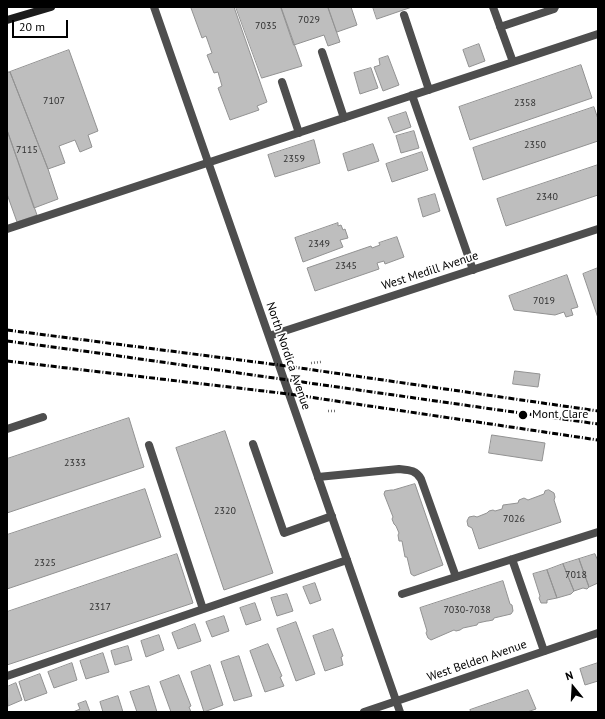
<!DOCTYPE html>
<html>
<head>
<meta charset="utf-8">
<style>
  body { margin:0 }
  #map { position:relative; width:605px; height:719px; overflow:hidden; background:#fff; font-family:"PT Sans",sans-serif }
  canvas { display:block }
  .frame { position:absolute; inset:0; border:8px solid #000; pointer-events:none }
  .north { position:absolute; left:553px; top:667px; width:40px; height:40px; -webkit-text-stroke:3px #fff; paint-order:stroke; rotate:342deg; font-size:11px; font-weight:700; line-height:16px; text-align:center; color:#000 }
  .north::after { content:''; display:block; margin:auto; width:14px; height:18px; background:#000; clip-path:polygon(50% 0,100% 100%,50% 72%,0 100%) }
  .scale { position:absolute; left:12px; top:20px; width:56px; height:18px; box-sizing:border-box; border:2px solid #000; border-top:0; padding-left:5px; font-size:12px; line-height:14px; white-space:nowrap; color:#000; -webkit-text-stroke:3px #fff; paint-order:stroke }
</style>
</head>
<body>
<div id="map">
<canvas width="605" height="719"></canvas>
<div class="frame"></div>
<div class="north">N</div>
<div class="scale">20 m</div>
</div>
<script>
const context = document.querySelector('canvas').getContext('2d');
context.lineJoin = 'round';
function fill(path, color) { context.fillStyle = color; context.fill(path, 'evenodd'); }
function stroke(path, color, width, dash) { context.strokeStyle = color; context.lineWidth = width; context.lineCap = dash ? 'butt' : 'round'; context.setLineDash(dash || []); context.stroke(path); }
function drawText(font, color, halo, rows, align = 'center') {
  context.font = font + ' "PT Sans",sans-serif'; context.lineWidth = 3.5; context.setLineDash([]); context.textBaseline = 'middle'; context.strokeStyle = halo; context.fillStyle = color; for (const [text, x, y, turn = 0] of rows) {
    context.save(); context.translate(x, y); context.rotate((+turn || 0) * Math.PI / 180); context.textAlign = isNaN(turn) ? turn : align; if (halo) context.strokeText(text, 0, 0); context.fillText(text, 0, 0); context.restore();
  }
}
const building = new Path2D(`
  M 196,7 L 234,7 L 267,102 L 257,106 L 259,110 L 230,120 L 218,88 L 222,86 L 218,72 L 214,73 L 207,55 L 212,53 L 206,36 L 202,38 L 191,8 Z
  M 236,7 L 281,7 L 302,66 L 262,78 Z
  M 281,7 L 328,7 L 340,42 L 328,46 L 324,35 L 294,45 Z
  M 328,7 L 351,7 L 357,25 L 337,32 Z
  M 373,7 L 412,7 L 377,19 Z
  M 479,44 L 485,61 L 469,67 L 463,50 Z
  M 69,50 L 98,131 L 88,135 L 92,147 L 80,152 L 75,140 L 59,146 L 65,163 L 48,169 L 10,72 Z
  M 388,56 L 399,85 L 383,91 L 374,67 L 380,65 L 379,59 Z
  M 581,65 L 592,98 L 470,140 L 459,107 Z
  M 371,68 L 378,88 L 360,94 L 354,73 Z
  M 7,72 L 10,72 L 48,169 L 58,199 L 34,208 L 7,130 Z
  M 594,107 L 598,119 L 598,141 L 483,180 L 473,148 Z
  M 406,112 L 411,127 L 394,133 L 388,118 Z
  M 7,130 L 37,215 L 17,222 L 7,194 Z
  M 414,131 L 419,148 L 401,153 L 396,136 Z
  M 314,140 L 320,163 L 275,177 L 268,155 Z
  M 373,144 L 379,161 L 348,171 L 343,154 Z
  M 422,152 L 428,170 L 392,182 L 386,164 Z
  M 598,165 L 598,195 L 506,226 L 497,199 Z
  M 435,194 L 440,211 L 423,217 L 418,199 Z
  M 338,223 L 338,226 L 341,225 L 343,230 L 345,229 L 348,238 L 340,240 L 343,247 L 303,262 L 295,238 Z
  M 397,237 L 404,257 L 385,264 L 384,261 L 377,263 L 379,269 L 315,291 L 307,268 L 371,246 L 372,248 L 380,245 L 379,243 Z
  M 598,268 L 598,318 L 583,274 Z
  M 567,275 L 578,307 L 571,309 L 573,315 L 566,317 L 564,312 L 555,315 L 514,310 L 509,296 Z
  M 515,371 L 540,374 L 538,387 L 513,384 Z
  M 129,418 L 144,467 L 7,513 L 7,459 Z
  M 225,431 L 273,573 L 224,590 L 176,448 Z
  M 492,435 L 545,443 L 542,461 L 489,453 Z
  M 415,484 L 443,565 L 414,576 L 411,574 L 407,557 L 405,557 L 402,541 L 399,541 L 398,535 L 399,533 L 396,526 L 394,524 L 392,519 L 393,517 L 384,494 L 385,491 L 391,490 L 393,490 Z
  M 145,489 L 161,537 L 7,589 L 7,535 Z
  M 549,490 L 554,493 L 555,497 L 554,500 L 561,522 L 479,549 L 472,528 L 468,526 L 467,521 L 469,517 L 474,516 L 477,517 L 487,513 L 489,511 L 493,510 L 495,511 L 502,509 L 503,505 L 518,503 L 519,500 L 524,498 L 528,500 L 544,494 L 545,491 Z
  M 177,554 L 193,603 L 7,665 L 7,612 Z
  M 595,554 L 598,561 L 598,583 L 589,587 L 579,559 Z
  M 579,559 L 589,587 L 587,589 L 583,588 L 574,591 L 563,564 Z
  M 563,564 L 574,591 L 571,594 L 557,598 L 547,570 Z
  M 547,570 L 557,598 L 547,600 L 547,603 L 541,603 L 539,598 L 540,596 L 533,574 Z
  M 503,581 L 510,604 L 512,605 L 513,611 L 511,614 L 494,618 L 493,620 L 488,621 L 487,621 L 478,623 L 477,625 L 463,628 L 460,630 L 456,631 L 454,630 L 431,640 L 428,638 L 426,633 L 427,631 L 420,608 Z
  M 315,583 L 321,600 L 310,604 L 303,587 Z
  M 287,594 L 293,611 L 277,616 L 271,598 Z
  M 255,603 L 261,620 L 246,625 L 240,608 Z
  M 224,616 L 229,631 L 212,637 L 206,622 Z
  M 296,622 L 315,674 L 296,681 L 277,629 Z
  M 195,624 L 201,641 L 178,649 L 172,633 Z
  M 333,629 L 343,656 L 341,657 L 343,665 L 325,671 L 313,636 Z
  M 159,635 L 164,650 L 146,657 L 141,641 Z
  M 268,644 L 282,676 L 280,677 L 284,686 L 265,692 L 250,651 Z
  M 128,646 L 132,660 L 115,665 L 111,651 Z
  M 103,653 L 109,672 L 86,679 L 80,661 Z
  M 239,656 L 252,696 L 234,701 L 221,662 Z
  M 72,663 L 77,680 L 54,688 L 48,672 Z
  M 598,663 L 598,681 L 585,685 L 580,669 Z
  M 210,665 L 223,705 L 204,712 L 191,672 Z
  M 40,674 L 47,693 L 25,701 L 19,682 Z
  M 179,675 L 191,706 L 189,707 L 191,712 L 171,712 L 160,682 Z
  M 16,683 L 22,700 L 8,706 L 7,687 Z
  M 149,686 L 157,712 L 137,712 L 130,692 Z
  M 528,690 L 536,709 L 527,712 L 471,712 L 470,710 Z
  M 118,696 L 123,712 L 103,712 L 100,702 Z
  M 86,701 L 90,712 L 73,712 L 80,709 L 78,704 Z`);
fill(building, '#bebebe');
stroke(building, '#929292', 1);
stroke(new Path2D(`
  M 311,363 L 321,362
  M 328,411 L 337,411`), '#707070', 2.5, [1, 2]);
stroke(new Path2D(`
  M 493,7 L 513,62
  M 404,15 L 429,90
  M 500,27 L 554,9 L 555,7
  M 322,52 L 344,118
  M 282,82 L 299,133
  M 412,95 L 473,270
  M 7,229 L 598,34
  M 253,444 L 284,533 L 332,516
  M 149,445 L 203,609
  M 318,477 L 399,469 C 409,470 416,470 421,479 L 456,577
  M 512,559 L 544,651
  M 402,594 L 598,532
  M 7,676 L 347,560`), '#4e4e4e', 8);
stroke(new Path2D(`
  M 154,7 L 400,712
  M 269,336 L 598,229
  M 7,429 L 43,417
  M 364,712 L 598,633`), '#4e4e4e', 8);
stroke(new Path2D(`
  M 7,20 L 51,7`), '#1b1b1b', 8);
stroke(new Path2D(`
  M 7,330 L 279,365 L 598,411
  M 7,341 L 98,353 L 598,424
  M 7,361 L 289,394 L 598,440`), '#000', 3, [6, 2, 1, 2]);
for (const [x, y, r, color] of [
  [523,415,5,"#000"]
]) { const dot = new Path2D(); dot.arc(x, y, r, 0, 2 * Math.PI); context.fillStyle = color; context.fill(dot); stroke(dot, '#fff', 1.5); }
drawText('10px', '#303030', null, [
  ["7029",309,20],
  ["7035",266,26],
  ["7107",54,101],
  ["2358",525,103],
  ["2350",535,145],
  ["7115",27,150],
  ["2359",294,159],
  ["2340",547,197],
  ["2349",319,244],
  ["2345",346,266],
  ["7019",544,301],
  ["2333",75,463],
  ["2320",225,511],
  ["7026",514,519],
  ["2325",45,563],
  ["7018",576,575],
  ["2317",100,607],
  ["7030-7038",467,610]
]);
drawText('12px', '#000', '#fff', [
  ["West Medill Avenue",430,271,-18],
  ["North Nordica Avenue",288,356,71],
  ["West Belden Avenue",477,661,-19]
]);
drawText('12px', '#000', '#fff', [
  ["Mont Clare",532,415]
], 'left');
</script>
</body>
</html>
